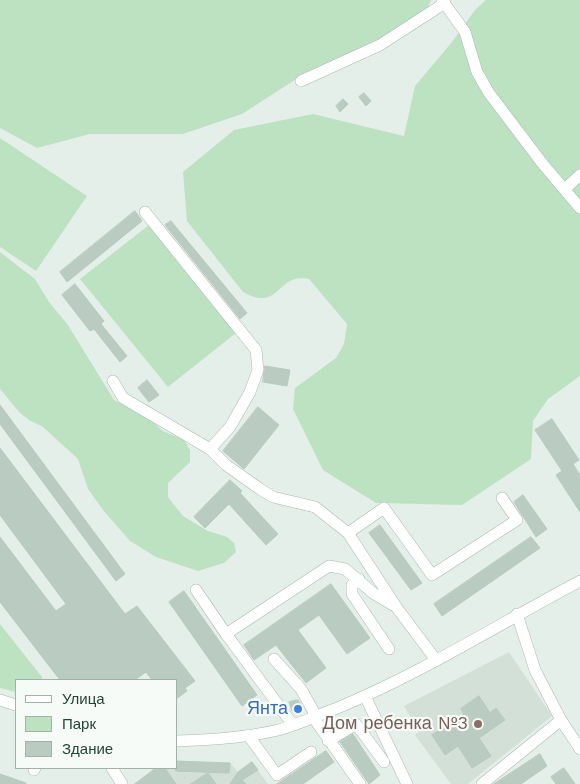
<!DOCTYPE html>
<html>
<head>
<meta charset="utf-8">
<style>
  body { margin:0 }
  #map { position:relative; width:580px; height:784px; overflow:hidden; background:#e5efe9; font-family:"Work Sans",sans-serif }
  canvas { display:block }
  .legend { position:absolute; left:15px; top:679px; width:162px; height:90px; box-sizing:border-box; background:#f7fbf8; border:1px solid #a2b2aa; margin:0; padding:6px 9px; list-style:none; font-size:15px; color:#224435 }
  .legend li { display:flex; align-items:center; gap:10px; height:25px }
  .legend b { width:25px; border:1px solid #a2b2aa }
</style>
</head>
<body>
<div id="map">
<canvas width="580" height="784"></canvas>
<ul class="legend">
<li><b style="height:6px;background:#fff"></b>Улица</li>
<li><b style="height:14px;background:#bde2c1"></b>Парк</li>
<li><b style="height:14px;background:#bacbc2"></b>Здание</li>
</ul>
</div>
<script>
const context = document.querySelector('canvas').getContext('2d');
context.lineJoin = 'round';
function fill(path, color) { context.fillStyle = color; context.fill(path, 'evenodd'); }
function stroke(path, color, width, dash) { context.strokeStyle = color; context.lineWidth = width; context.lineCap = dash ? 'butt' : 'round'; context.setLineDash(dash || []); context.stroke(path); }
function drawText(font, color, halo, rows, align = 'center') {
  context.font = font + ' "Work Sans",sans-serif'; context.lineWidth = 4.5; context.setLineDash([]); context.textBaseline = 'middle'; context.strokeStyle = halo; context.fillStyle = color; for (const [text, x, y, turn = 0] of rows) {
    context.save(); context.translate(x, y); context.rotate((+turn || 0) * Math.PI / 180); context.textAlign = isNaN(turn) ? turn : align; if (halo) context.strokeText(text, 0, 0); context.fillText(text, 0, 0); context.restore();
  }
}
fill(new Path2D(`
  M 509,652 L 552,716 L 468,784 L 451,784 L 415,735 L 419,732 L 404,706 Z
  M 252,762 L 268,784 L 134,784 L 156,768 L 176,768 L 230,763 L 238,772 Z`), '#d3e0d8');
fill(new Path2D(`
  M 0,0 L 431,0 L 422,22 L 304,74 L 242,114 L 183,134 L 90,134 L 37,148 L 0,128 Z
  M 486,0 L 580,0 L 580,376 L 548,399 L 533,421 L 531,459 L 462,505 L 376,503 L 323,470 L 293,409 L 295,388 L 336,358 L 344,344 L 347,324 L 309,279 C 276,272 281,313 243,292 L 187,221 L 183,172 L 234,130 L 313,114 L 404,136 L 415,86 L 452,42 L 475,10 Z
  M 0,138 L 87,196 L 36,271 L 0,247 Z
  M 149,225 L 236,333 L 168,387 L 80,279 Z
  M 0,252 L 35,279 L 49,302 L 68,325 L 114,400 L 149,419 L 163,431 L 184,440 L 190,450 L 190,462 L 168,483 L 168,497 L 183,516 L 208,531 L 227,537 L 234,543 L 236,552 L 224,563 L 198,571 L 156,557 L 130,541 L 103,510 L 88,489 L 78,459 L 43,427 L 29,420 L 20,413 L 0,389 Z
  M 0,624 L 42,677 L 42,680 L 16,680 L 16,692 L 0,688 Z`), '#bde2c1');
const building = new Path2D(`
  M 364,93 L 371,101 L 366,106 L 359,97 Z
  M 343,99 L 348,104 L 340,112 L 336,106 Z
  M 135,211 L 142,221 L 67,282 L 60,272 Z
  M 171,221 L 247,313 L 240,319 L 165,225 Z
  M 75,284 L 104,321 L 101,324 L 127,356 L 120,362 L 94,329 L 90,331 L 62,295 Z
  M 265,366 L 290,370 L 287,386 L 263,382 Z
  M 147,380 L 159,395 L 149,402 L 138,388 Z
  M 0,405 L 125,574 L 116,581 L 0,424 Z
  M 258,407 L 279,425 L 244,469 L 223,451 Z
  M 552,419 L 579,460 L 573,464 L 580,475 L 580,512 L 556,475 L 562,471 L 535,430 Z
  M 0,448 L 125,614 L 137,606 L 195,681 L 185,688 L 187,691 L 176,699 L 176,680 L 152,680 L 146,672 L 135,680 L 60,680 L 0,602 L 0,537 L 56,611 L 66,604 L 0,515 Z
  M 230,480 L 242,491 L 240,493 L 278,534 L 266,545 L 229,504 L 205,528 L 194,517 Z
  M 523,495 L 547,529 L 536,537 L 514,502 Z
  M 380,525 L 422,583 L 411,590 L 369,533 Z
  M 531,537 L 540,548 L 442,616 L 434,604 Z
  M 331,584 L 370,638 L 347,654 L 319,615 L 298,630 L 326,668 L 306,683 L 276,645 L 254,660 L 244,645 Z
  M 184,591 L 257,695 L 242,706 L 169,602 Z
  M 479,696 L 490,713 L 496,708 L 505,720 L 479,738 L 491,756 L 472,768 L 458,746 L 445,755 L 432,735 L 464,714 L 461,709 Z
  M 298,700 L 303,708 L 292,711 L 289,702 Z
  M 353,734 L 380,775 L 369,784 L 340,742 Z
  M 326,751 L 334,762 L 303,784 L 277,784 Z
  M 540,754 L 547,766 L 521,784 L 494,784 Z
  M 176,761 L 230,763 L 229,773 L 176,771 Z
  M 252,762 L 258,770 L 242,780 L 246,784 L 230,784 L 238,772 Z
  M 156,768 L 165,768 L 176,784 L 135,784 Z
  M 564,768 L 575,784 L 556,784 L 551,777 Z
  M 208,773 L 216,784 L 191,784 Z
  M 0,774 L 26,783 L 26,784 L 0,784 Z`);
fill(building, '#bacbc2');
stroke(building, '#b7cabf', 1);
const minor = new Path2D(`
  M 442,0 L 465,32 L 477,72 L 489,93 L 542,163 L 580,208
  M 301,81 L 380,45 L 445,3
  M 565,189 L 580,175
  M 113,381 L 123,398 L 210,449 L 230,427 L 250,392 L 258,370 L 256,350 L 145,212
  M 210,449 L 226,465 L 260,489 L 273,497 L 315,507 L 348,533 L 397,608 L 436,660
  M 348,533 L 384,508 L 432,575 L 517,520 L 502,498
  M 359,579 L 352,585 L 352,594 L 389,649
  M 196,590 L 226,634 L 293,725
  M 517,614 L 535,670 L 561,720
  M 226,634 L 329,566 L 345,569 L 373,593 L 393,605
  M 274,659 L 301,689 L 316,716
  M 365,696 L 407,784
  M 0,700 L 16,705
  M 313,717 L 360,784
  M 248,735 L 277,775 L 311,752
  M 176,741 C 210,740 245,738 278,730 C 297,725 316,716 335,709 C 420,674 499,624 580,581
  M 328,741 L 356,724 L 384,762
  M 112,768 L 122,784
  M 34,770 L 35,768
  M 482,784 L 561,720 L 580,749`);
stroke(minor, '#a7b8af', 12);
stroke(minor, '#fff', 11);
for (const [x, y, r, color] of [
  [298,709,5,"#3f7fe0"],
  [478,724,5,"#8d6e63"]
]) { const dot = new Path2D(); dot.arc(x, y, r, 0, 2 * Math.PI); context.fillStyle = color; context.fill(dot); stroke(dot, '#f7fbf8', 2); }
drawText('18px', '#366cbe', '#f7fbf8', [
  ["Янта",288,709]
], 'right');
drawText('18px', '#785e54', '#f7fbf8', [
  ["Дом ребенка №3",468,724]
], 'right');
</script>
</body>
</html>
